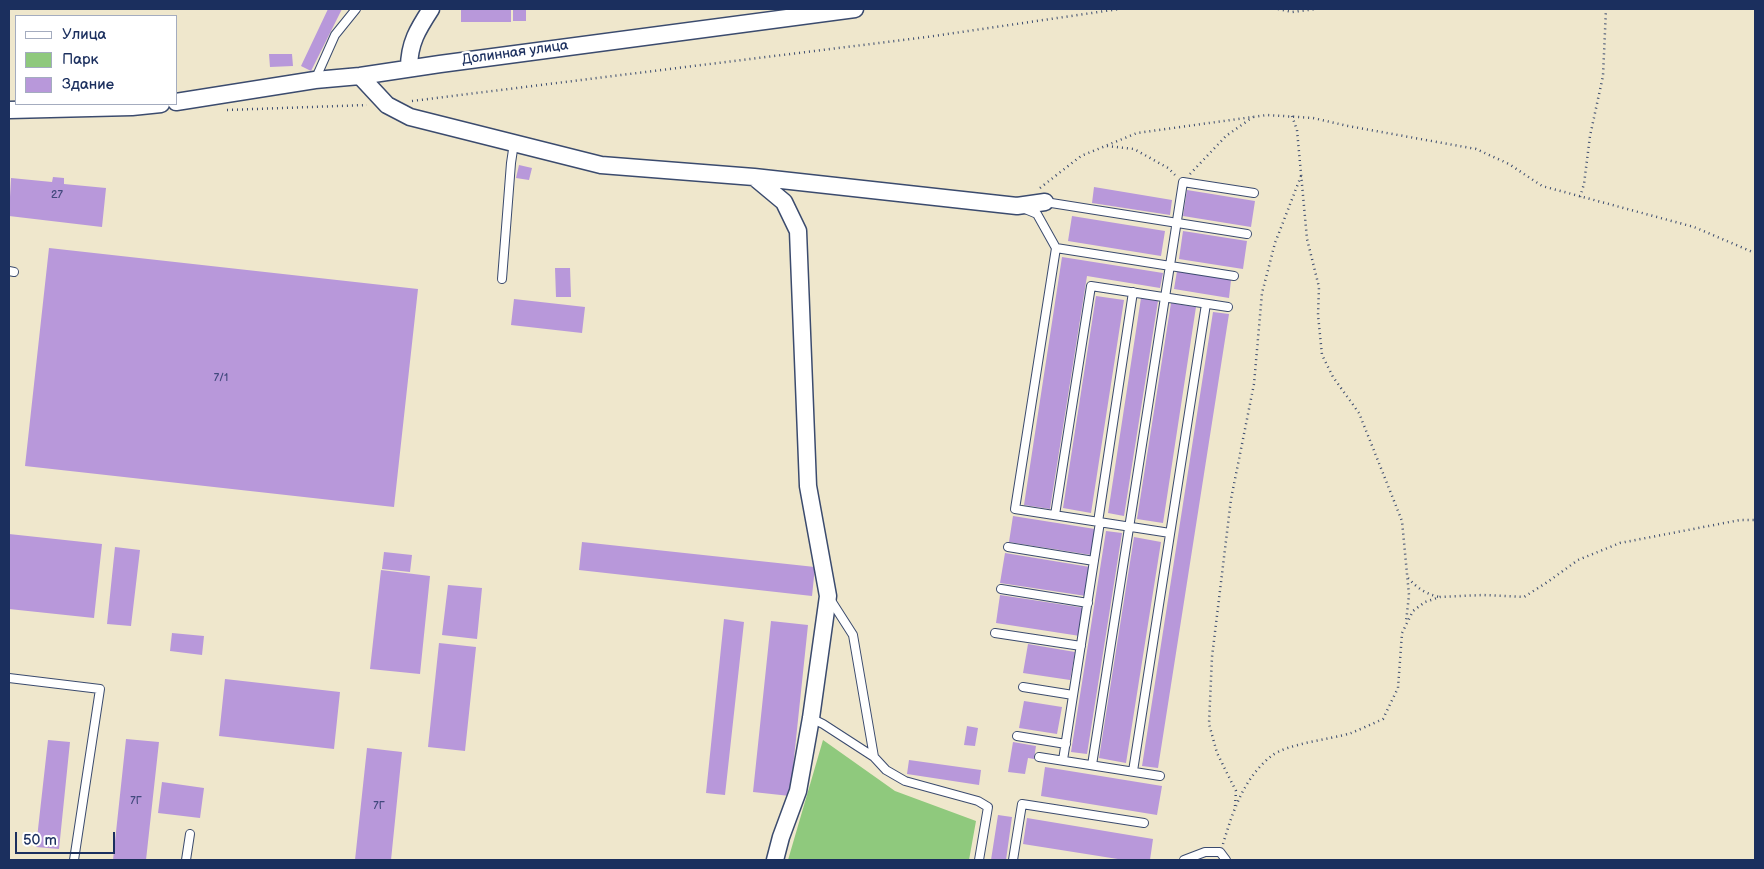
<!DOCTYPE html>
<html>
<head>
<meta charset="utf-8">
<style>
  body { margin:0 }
  #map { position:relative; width:1764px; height:869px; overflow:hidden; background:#efe7cc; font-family:"Balsamiq Sans",sans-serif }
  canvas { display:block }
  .frame { position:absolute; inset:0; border:10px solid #1b2f5e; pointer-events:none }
  .legend { position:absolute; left:15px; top:15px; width:162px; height:90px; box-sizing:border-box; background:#fff; border:1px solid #a4acbf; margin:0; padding:6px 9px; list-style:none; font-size:15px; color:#1b2f5e }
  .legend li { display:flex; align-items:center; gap:10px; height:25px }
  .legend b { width:25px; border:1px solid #a4acbf }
  .scale { position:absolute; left:15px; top:832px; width:100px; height:22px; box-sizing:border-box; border:2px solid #1b2f5e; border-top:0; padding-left:6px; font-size:15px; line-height:18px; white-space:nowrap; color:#1b2f5e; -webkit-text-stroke:4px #fff; paint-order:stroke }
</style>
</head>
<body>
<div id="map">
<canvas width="1764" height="869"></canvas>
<div class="frame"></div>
<ul class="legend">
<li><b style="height:6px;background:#fff"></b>Улица</li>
<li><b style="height:14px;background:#8fc97d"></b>Парк</li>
<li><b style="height:14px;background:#b898da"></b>Здание</li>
</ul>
<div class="scale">50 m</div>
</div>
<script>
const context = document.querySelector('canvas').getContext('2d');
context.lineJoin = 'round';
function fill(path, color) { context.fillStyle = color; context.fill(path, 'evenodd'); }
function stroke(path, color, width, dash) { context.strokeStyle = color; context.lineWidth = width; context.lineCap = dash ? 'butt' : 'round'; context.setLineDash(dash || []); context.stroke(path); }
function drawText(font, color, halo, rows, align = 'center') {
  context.font = font + ' "Balsamiq Sans",sans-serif'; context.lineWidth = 4.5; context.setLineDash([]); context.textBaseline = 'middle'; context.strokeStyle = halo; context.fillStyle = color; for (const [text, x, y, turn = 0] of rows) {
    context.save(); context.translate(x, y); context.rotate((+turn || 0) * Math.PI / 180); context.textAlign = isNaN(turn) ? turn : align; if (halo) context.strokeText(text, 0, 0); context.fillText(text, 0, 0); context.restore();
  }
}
fill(new Path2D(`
  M 823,740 L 895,791 L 976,821 L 969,860 L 788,860 Z`), '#8fc97d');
fill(new Path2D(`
  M 328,9 L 342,9 L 311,71 L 301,66 Z
  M 461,9 L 511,9 L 511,22 L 461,22 Z
  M 513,9 L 526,9 L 526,21 L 513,21 Z
  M 269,54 L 292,54 L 293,66 L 270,67 Z
  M 519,165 L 532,168 L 529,180 L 516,178 Z
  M 53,177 L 64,178 L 64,184 L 106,188 L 102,227 L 9,216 L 11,178 L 52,182 Z
  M 1094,187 L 1172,200 L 1170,215 L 1092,203 Z
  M 1187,190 L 1255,201 L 1251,227 L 1183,216 Z
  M 1072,216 L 1165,231 L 1161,256 L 1068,241 Z
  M 1183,231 L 1247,241 L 1243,269 L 1179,259 Z
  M 49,248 L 418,289 L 394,507 L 25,466 Z
  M 1062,257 L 1163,273 L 1160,288 L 1087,276 L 1050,509 L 1024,505 Z
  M 555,268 L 570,268 L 571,297 L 556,297 Z
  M 1177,271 L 1231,280 L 1229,298 L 1174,289 Z
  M 1096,296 L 1124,300 L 1091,513 L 1063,508 Z
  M 1141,298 L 1158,301 L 1124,516 L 1108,513 Z
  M 514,299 L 585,307 L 582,333 L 511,325 Z
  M 1171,303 L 1196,307 L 1163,523 L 1137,519 Z
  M 1213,312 L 1229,314 L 1158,768 L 1142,766 Z
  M 1013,516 L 1095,529 L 1091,555 L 1009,542 Z
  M 1106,531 L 1122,533 L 1087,754 L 1071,752 Z
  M 9,534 L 102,544 L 94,618 L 9,609 Z
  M 1134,537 L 1161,542 L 1126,763 L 1099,758 Z
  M 582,542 L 815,567 L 812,596 L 579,570 Z
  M 115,547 L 140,550 L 131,626 L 107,624 Z
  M 384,552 L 412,555 L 410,572 L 382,569 Z
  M 1005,553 L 1090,567 L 1086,596 L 1000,583 Z
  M 381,570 L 430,576 L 420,674 L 370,669 Z
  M 448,585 L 482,588 L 477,639 L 442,635 Z
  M 1000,595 L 1085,608 L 1080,636 L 996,623 Z
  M 724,619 L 744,622 L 725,795 L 706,793 Z
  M 771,621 L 808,625 L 790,796 L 753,792 Z
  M 172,633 L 204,636 L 202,655 L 170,651 Z
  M 439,643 L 476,647 L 465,751 L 428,747 Z
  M 1028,644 L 1075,652 L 1070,680 L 1023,673 Z
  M 225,679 L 340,692 L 334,749 L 219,736 Z
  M 1024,701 L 1062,707 L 1057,734 L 1019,728 Z
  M 967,726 L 978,728 L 975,746 L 964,745 Z
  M 126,739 L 159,742 L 146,860 L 113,860 Z
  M 48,740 L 70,742 L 59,849 L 36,847 Z
  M 1013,742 L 1036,746 L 1034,759 L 1028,758 L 1025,774 L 1008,772 Z
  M 367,748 L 402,752 L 391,860 L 355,860 Z
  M 909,760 L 981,770 L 979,785 L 907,774 Z
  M 1045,767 L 1162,786 L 1157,815 L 1041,796 Z
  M 162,782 L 204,788 L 200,818 L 158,813 Z
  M 998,815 L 1012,817 L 1006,860 L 991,860 Z
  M 1027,818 L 1153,839 L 1150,860 L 1124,860 L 1023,844 Z`), '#b898da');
const service = new Path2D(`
  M 315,80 L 335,35 L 356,9
  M 1045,202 L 1247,234
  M 1025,209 L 1037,214 L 1056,248 L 1015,509 L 1170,533
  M 1056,248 L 1234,276
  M 9,271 L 14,272
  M 502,279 L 511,163 L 514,143
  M 1055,515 L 1091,286 L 1228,307
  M 1098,522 L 1133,292
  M 1008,547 L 1094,561
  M 1001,589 L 1088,603
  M 830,599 L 853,635 L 874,757 L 886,770 L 905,781 L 978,801 L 988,807 L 979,860
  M 995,633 L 1081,646
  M 9,678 L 100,689 L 74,860
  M 1023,687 L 1073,695
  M 811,718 L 823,724 L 874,757
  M 1017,736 L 1066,744
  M 1039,757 L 1160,776
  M 1063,760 L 1100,522
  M 1092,765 L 1183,182 L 1254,193
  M 1133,771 L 1206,304
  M 186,860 L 190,834
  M 1013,860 L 1022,804 L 1144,823
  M 1184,860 L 1205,852 L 1220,852 L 1226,860`);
const minor = new Path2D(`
  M 409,68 C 409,43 418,29 431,9
  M 360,76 L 387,105 L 410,117 L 601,165 L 754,177 L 1017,206 L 1045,202
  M 176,102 L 315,80 L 360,76 L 440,64 L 855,9
  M 9,110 L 132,107 L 161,104
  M 754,177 L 784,202 L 798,231 L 808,486 L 828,596 L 811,718 L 798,791 L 781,837 L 775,860`);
stroke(service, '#3b4b6e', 10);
stroke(minor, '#3b4b6e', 19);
stroke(new Path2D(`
  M 1278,9 L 1292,12 L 1316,9
  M 412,101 L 927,37 L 1119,9
  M 227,110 L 367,105
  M 1292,116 L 1297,130 L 1307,239 L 1319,287 L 1318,315 L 1322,355 L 1333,377 L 1359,413 L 1402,521 L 1409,595 L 1406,622
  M 1107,146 L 1134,149 L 1168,168 L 1176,176
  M 1190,174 L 1226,136 L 1253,117
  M 1040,188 L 1081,156 L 1137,133 L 1267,115 L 1313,118 L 1348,126 L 1476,149 L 1509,164 L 1542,186 L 1694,227 L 1755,253
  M 1580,197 L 1584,184 L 1590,136 L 1603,76 L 1606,9
  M 1408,578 C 1417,588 1426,594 1439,597
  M 1235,806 L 1236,791 L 1217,753 L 1209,724 L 1212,657 L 1231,499 L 1254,384 L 1262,293 L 1275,243 L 1301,176
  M 1223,844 C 1233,811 1243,780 1270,757 C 1287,743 1329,740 1351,733 C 1361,729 1372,724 1383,719 L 1398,688 L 1402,633 L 1413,611 L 1425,602 L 1440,597 L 1483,595 L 1524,597 L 1549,581 L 1578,560 L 1620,543 L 1740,520 L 1755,520`), '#3b4b6e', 2.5, [1, 4]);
stroke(service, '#fff', 8);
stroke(minor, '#fff', 16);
drawText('11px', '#42497d', null, [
  ["27",57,195],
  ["7/1",221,378],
  ["7Г",136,801],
  ["7Г",379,806]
]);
drawText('14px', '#1b2f5e', '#fff', [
  ["Долинная улица",515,53,-8]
]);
</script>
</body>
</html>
